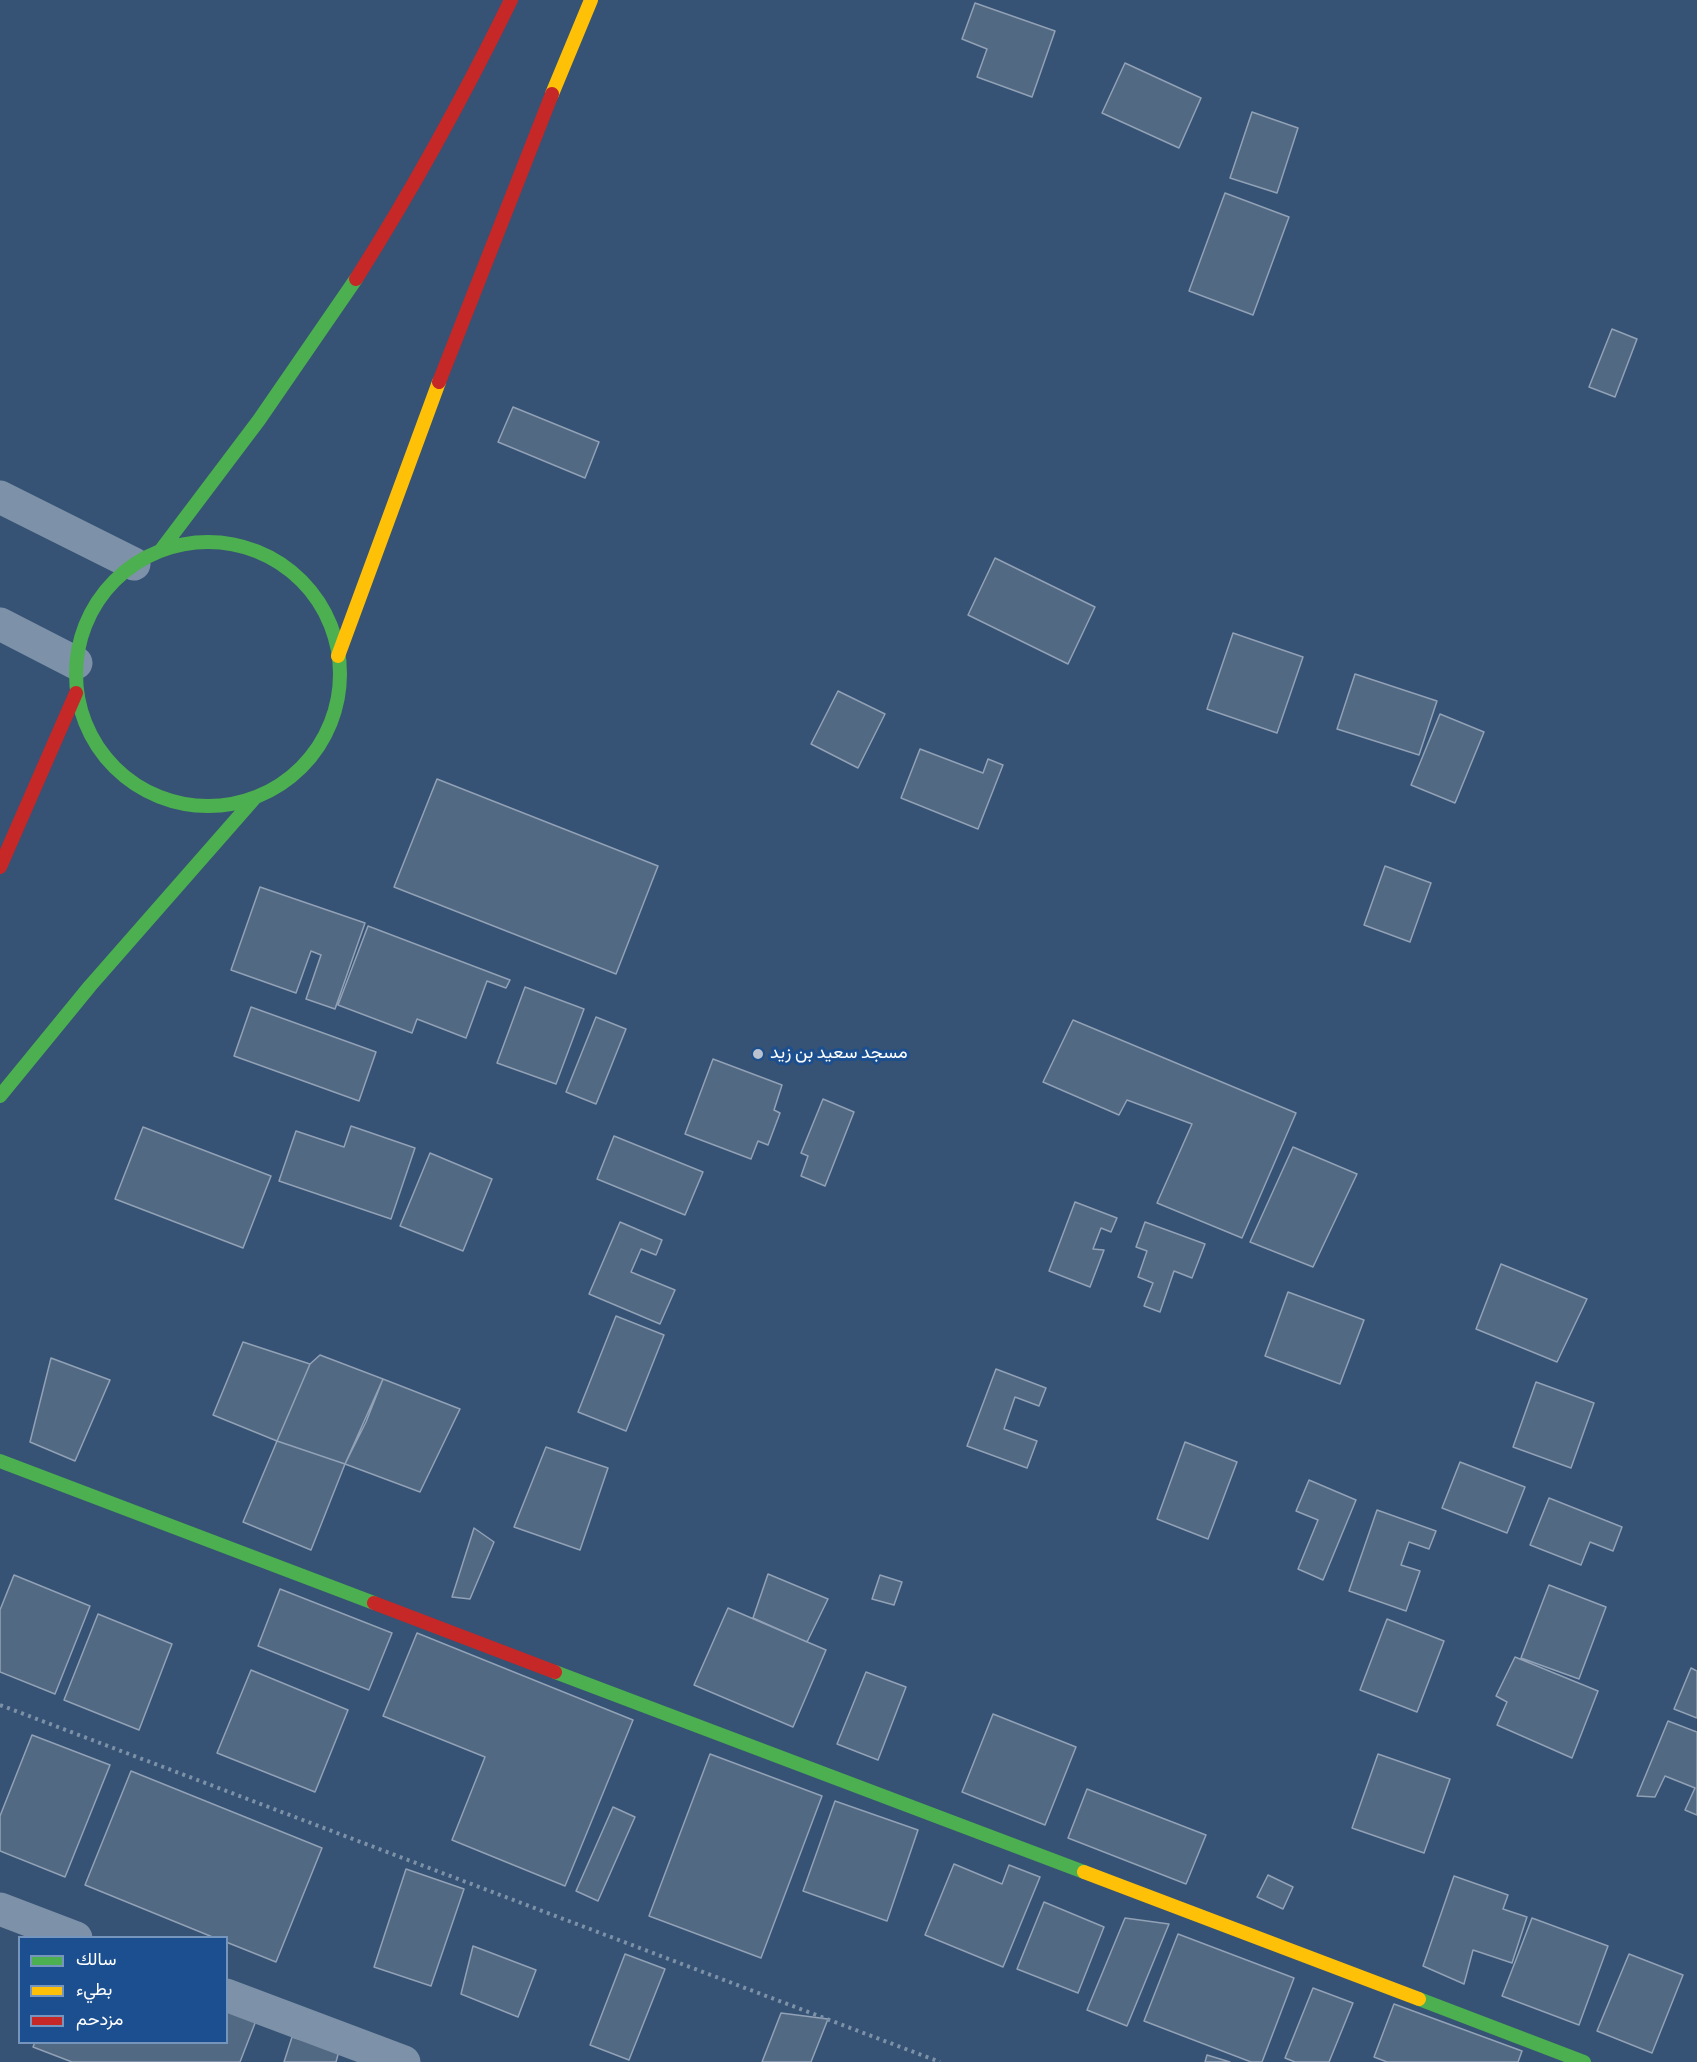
<!DOCTYPE html>
<html>
<head>
<meta charset="utf-8">
<style>
  body { margin:0 }
  #map { position:relative; width:1697px; height:2062px; overflow:hidden; background:#365274; font-family:"Source Sans 3",Vazirmatn,sans-serif }
  canvas { display:block }
  .legend { position:absolute; left:18px; top:1936px; width:210px; height:108px; box-sizing:border-box; background:#1b4f8f; border:2px solid #7695bc; margin:0; padding:8px 10px; list-style:none; font-size:18px; color:#fff }
  .legend li { display:flex; align-items:center; gap:12px; height:30px }
  .legend b { width:30px; border:2px solid #7695bc }
</style>
</head>
<body>
<div id="map">
<canvas width="1697" height="2062"></canvas>
<ul class="legend">
<li><b style="height:8px;background:#4caf50"></b>سالك</li>
<li><b style="height:8px;background:#ffc107"></b>بطيء</li>
<li><b style="height:8px;background:#c62828"></b>مزدحم</li>
</ul>
</div>
<script>
const context = document.querySelector('canvas').getContext('2d');
context.lineJoin = 'round';
function fill(path, color) { context.fillStyle = color; context.fill(path, 'evenodd'); }
function stroke(path, color, width, dash) { context.strokeStyle = color; context.lineWidth = width; context.lineCap = dash ? 'butt' : 'round'; context.setLineDash(dash || []); context.stroke(path); }
function drawText(font, color, halo, rows, align = 'center') {
  context.font = font + ' "Source Sans 3",Vazirmatn,sans-serif'; context.lineWidth = 6; context.setLineDash([]); context.textBaseline = 'middle'; context.strokeStyle = halo; context.fillStyle = color; for (const [text, x, y, turn = 0] of rows) {
    context.save(); context.translate(x, y); context.rotate((+turn || 0) * Math.PI / 180); context.textAlign = isNaN(turn) ? turn : align; if (halo) context.strokeText(text, 0, 0); context.fillText(text, 0, 0); context.restore();
  }
}
const building = new Path2D(`
  M 975,3 L 1055,31 L 1032,97 L 977,77 L 987,49 L 962,39 Z
  M 1125,63 L 1201,98 L 1179,148 L 1102,113 Z
  M 1252,112 L 1298,128 L 1277,193 L 1230,178 Z
  M 1225,193 L 1289,217 L 1253,315 L 1189,291 Z
  M 1612,329 L 1637,339 L 1615,397 L 1589,387 Z
  M 513,407 L 599,442 L 585,478 L 498,442 Z
  M 995,558 L 1095,607 L 1068,664 L 968,615 Z
  M 1233,633 L 1303,657 L 1277,733 L 1207,709 Z
  M 1355,674 L 1437,701 L 1419,755 L 1337,729 Z
  M 838,691 L 885,714 L 858,768 L 811,744 Z
  M 1440,714 L 1484,732 L 1455,803 L 1411,785 Z
  M 920,749 L 983,773 L 988,759 L 1003,765 L 978,829 L 901,798 Z
  M 437,779 L 658,866 L 616,974 L 394,887 Z
  M 1385,866 L 1431,883 L 1410,942 L 1364,925 Z
  M 260,887 L 365,923 L 335,1009 L 306,999 L 321,955 L 311,951 L 296,993 L 231,970 Z
  M 368,926 L 510,980 L 506,988 L 487,981 L 466,1038 L 417,1019 L 412,1033 L 338,1005 Z
  M 525,987 L 584,1009 L 556,1084 L 497,1063 Z
  M 251,1007 L 376,1052 L 359,1101 L 234,1056 Z
  M 596,1017 L 626,1029 L 596,1104 L 566,1092 Z
  M 1073,1020 L 1296,1113 L 1242,1238 L 1157,1203 L 1192,1124 L 1127,1100 L 1119,1115 L 1043,1082 Z
  M 713,1059 L 782,1085 L 774,1110 L 780,1113 L 768,1145 L 758,1141 L 751,1159 L 685,1134 Z
  M 823,1099 L 854,1112 L 825,1186 L 801,1176 L 808,1156 L 801,1153 Z
  M 351,1126 L 415,1148 L 391,1219 L 279,1181 L 296,1131 L 344,1147 Z
  M 143,1127 L 271,1176 L 243,1248 L 115,1199 Z
  M 614,1136 L 703,1172 L 685,1215 L 597,1179 Z
  M 1293,1147 L 1357,1174 L 1313,1267 L 1250,1242 Z
  M 430,1153 L 492,1179 L 463,1251 L 400,1226 Z
  M 1075,1202 L 1117,1218 L 1111,1232 L 1101,1228 L 1093,1249 L 1104,1250 L 1090,1287 L 1049,1271 Z
  M 620,1222 L 662,1240 L 656,1255 L 641,1249 L 631,1272 L 675,1290 L 660,1324 L 589,1294 Z
  M 1145,1222 L 1205,1244 L 1192,1278 L 1174,1271 L 1160,1312 L 1144,1306 L 1153,1283 L 1138,1277 L 1147,1251 L 1136,1247 Z
  M 1501,1264 L 1587,1299 L 1557,1362 L 1476,1329 Z
  M 1288,1292 L 1364,1320 L 1340,1384 L 1265,1356 Z
  M 616,1316 L 664,1335 L 626,1431 L 578,1412 Z
  M 243,1342 L 310,1364 L 277,1441 L 213,1415 Z
  M 320,1355 L 383,1379 L 366,1422 L 345,1464 L 277,1441 L 310,1364 Z
  M 51,1358 L 110,1380 L 75,1461 L 30,1442 Z
  M 996,1369 L 1046,1388 L 1039,1406 L 1015,1397 L 1004,1429 L 1037,1441 L 1027,1468 L 967,1446 Z
  M 383,1379 L 460,1409 L 420,1492 L 345,1464 Z
  M 1536,1382 L 1594,1403 L 1571,1468 L 1513,1447 Z
  M 277,1441 L 345,1464 L 311,1550 L 243,1522 Z
  M 1185,1442 L 1237,1462 L 1208,1539 L 1157,1519 Z
  M 546,1447 L 608,1468 L 580,1550 L 514,1527 Z
  M 1460,1462 L 1525,1487 L 1507,1533 L 1442,1508 Z
  M 1309,1480 L 1356,1500 L 1323,1580 L 1298,1569 L 1318,1520 L 1296,1511 Z
  M 1549,1498 L 1622,1527 L 1613,1551 L 1590,1542 L 1581,1565 L 1530,1545 Z
  M 1377,1510 L 1436,1531 L 1429,1549 L 1409,1542 L 1401,1565 L 1420,1571 L 1406,1611 L 1349,1591 Z
  M 474,1528 L 494,1542 L 470,1599 L 452,1597 Z
  M 768,1574 L 828,1599 L 807,1642 L 753,1618 Z
  M 14,1575 L 90,1606 L 55,1694 L 0,1672 L 0,1610 Z
  M 880,1575 L 902,1582 L 894,1605 L 872,1599 Z
  M 1549,1585 L 1606,1607 L 1579,1679 L 1521,1658 Z
  M 280,1589 L 392,1633 L 369,1690 L 258,1646 Z
  M 728,1608 L 826,1650 L 793,1727 L 694,1685 Z
  M 98,1614 L 172,1644 L 139,1730 L 64,1700 Z
  M 1387,1619 L 1444,1641 L 1417,1712 L 1360,1690 Z
  M 417,1633 L 633,1720 L 565,1886 L 452,1840 L 485,1757 L 383,1716 Z
  M 1515,1657 L 1598,1691 L 1572,1758 L 1497,1725 L 1507,1702 L 1496,1696 Z
  M 1691,1668 L 1697,1671 L 1697,1718 L 1674,1709 Z
  M 251,1670 L 348,1710 L 315,1792 L 217,1753 Z
  M 866,1672 L 906,1687 L 878,1760 L 837,1744 Z
  M 993,1714 L 1076,1747 L 1045,1825 L 962,1792 Z
  M 1668,1721 L 1697,1732 L 1697,1815 L 1685,1810 L 1695,1788 L 1665,1776 L 1655,1797 L 1637,1796 Z
  M 32,1735 L 110,1765 L 65,1877 L 0,1851 L 0,1816 Z
  M 710,1754 L 822,1796 L 761,1958 L 649,1916 Z
  M 1378,1754 L 1450,1779 L 1424,1853 L 1352,1828 Z
  M 131,1771 L 322,1848 L 276,1962 L 226,1942 L 226,1938 L 215,1938 L 85,1885 Z
  M 1087,1789 L 1206,1835 L 1186,1884 L 1068,1838 Z
  M 835,1801 L 918,1830 L 887,1921 L 803,1891 Z
  M 613,1807 L 635,1817 L 598,1901 L 576,1891 Z
  M 954,1864 L 1002,1884 L 1009,1865 L 1040,1877 L 1003,1967 L 925,1935 Z
  M 406,1869 L 464,1889 L 431,1986 L 374,1967 Z
  M 1268,1875 L 1293,1887 L 1283,1909 L 1257,1897 Z
  M 1454,1876 L 1508,1895 L 1503,1909 L 1527,1917 L 1512,1963 L 1473,1950 L 1464,1984 L 1423,1966 Z
  M 1044,1902 L 1104,1927 L 1078,1993 L 1017,1969 Z
  M 1125,1918 L 1169,1924 L 1127,2026 L 1087,2010 Z
  M 1532,1918 L 1608,1946 L 1579,2025 L 1502,1996 Z
  M 1178,1934 L 1294,1978 L 1262,2062 L 1251,2062 L 1144,2021 Z
  M 473,1946 L 536,1970 L 518,2017 L 461,1994 Z
  M 625,1954 L 665,1969 L 629,2060 L 590,2045 Z
  M 1629,1954 L 1683,1975 L 1652,2053 L 1597,2031 Z
  M 1313,1988 L 1353,2003 L 1329,2062 L 1295,2062 L 1285,2058 Z
  M 1394,2004 L 1522,2051 L 1518,2062 L 1387,2062 L 1374,2057 Z
  M 226,2006 L 257,2018 L 240,2062 L 72,2062 L 33,2047 L 35,2042 L 226,2042 Z
  M 781,2013 L 828,2019 L 811,2062 L 762,2062 Z
  M 292,2037 L 339,2051 L 336,2062 L 284,2062 Z
  M 1207,2055 L 1230,2062 L 1205,2062 Z`);
fill(building, '#526984');
stroke(building, '#92a2b6', 1.5);
stroke(new Path2D(`
  M 0,1705 L 940,2062`), '#7d92a8', 4, [3, 4.5]);
stroke(new Path2D(`
  M 0,497 L 134,564
  M 0,624 L 76,663
  M 0,1909 L 76,1938
  M 226,1995 L 404,2062`), '#7d92a8', 33);
stroke(new Path2D(`
  M76 674a132 132 0 1 1 264 0a132 132 0 1 1-264 0Z
  M 161,550 L 259,420 L 356,279
  M 0,1096 L 90,986 L 254,799
  M 0,1461 L 374,1603
  M 555,1672 L 1084,1872
  M 1419,1999 L 1584,2062`), '#4caf50', 14);
stroke(new Path2D(`
  M 552,94 L 591,0
  M 338,656 L 439,382
  M 1084,1872 L 1419,1999`), '#ffc107', 14);
stroke(new Path2D(`
  M 356,279 C 413,189 464,96 511,0
  M 439,382 L 552,94
  M 0,867 L 76,693
  M 374,1603 L 555,1672`), '#c62828', 14);
for (const [x, y, r, color] of [
  [758,1054,6,"#b9c2ce"]
]) { const dot = new Path2D(); dot.arc(x, y, r, 0, 2 * Math.PI); context.fillStyle = color; context.fill(dot); stroke(dot, '#1b4f8f', 2); }
drawText('18px', '#fff', '#1b4f8f', [
  ["مسجد سعيد بن زيد",770,1054]
], 'left');
</script>
</body>
</html>
